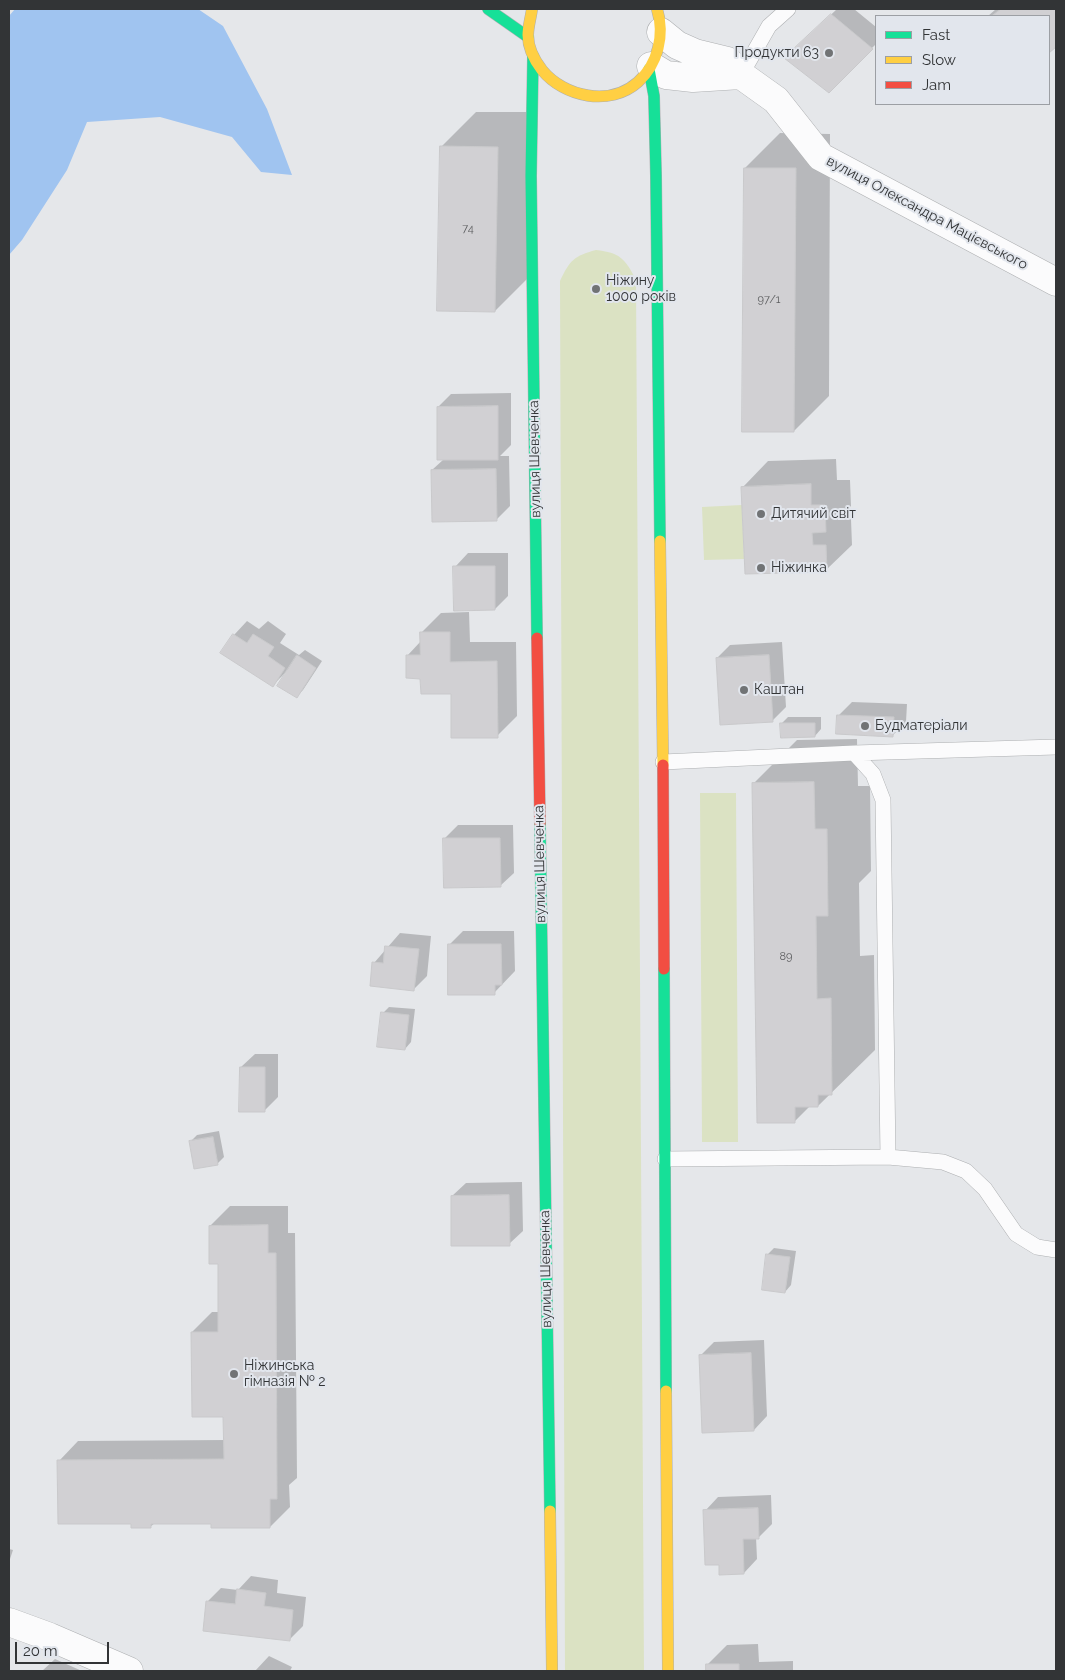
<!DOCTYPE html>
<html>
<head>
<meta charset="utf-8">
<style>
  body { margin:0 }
  #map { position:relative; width:1065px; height:1680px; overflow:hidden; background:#e5e7ea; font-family:Raleway,sans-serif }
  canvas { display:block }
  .frame { position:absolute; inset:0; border:10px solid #323436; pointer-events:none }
  .legend { position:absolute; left:875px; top:15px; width:175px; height:90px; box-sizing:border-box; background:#e2e6ed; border:1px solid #9c9fa4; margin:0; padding:6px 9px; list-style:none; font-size:15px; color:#323436 }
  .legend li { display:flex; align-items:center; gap:10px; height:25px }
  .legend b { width:25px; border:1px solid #9c9fa4 }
  .scale { position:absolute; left:15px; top:1642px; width:94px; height:22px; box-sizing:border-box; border:2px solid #323436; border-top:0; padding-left:6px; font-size:15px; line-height:18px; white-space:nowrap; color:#323436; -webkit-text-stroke:4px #e2e6ed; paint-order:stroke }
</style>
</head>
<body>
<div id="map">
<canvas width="1065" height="1680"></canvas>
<div class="frame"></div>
<ul class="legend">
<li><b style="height:6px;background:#16e098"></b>Fast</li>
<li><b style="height:6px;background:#ffcf43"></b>Slow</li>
<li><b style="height:6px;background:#f24e42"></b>Jam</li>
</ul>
<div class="scale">20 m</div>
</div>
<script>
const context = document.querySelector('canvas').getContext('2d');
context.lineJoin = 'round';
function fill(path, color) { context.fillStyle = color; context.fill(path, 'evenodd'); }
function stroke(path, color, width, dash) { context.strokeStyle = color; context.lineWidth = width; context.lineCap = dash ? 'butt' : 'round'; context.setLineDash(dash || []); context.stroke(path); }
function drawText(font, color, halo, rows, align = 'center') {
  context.font = font + ' Raleway,sans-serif'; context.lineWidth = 4; context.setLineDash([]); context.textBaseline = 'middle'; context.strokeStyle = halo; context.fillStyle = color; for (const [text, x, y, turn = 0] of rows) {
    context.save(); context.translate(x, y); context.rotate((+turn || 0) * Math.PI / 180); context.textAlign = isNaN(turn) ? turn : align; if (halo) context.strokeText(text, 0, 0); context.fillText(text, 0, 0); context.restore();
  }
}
fill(new Path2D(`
  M 596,250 C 620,253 625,258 636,280 L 644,1671 L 565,1671 L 560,281 C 570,260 574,256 596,250 Z
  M 742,505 L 744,559 L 704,560 L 702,507 Z
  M 700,793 L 736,793 L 738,1142 L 702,1142 Z`), '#dbe2c3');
fill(new Path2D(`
  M 15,9 L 198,9 L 223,26 L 267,109 L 292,175 L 261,172 L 232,137 L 160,117 L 87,122 L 67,170 L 22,240 L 9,255 L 9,16 Z`), '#a0c4f0');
fill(new Path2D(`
  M 837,9 L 854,9 L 876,27 L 876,44 L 829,91 L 799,45 Z
  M 996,9 L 1056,9 L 1056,45 L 1049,51 L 1049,16 L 988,16 Z
  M 476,112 L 533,112 L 530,276 L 495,311 L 441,147 Z
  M 780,133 L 830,134 L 829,396 L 794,431 L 745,168 Z
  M 511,393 L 511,445 L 500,456 L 509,456 L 510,506 L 496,520 L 432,470 L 444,459 L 438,407 L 451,394 Z
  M 836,459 L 837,480 L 850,480 L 851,506 L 838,518 L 838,520 L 851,519 L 852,545 L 826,570 L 743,487 L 768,461 Z
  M 468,553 L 508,553 L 508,596 L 495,609 L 455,567 Z
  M 469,612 L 470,642 L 516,642 L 517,716 L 497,736 L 452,693 L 422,677 L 407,656 L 421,641 L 421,633 L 441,613 Z
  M 247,621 L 259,629 L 268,621 L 286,634 L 280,643 L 299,655 L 305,650 L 322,661 L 303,690 L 296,697 L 287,671 L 273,685 L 234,635 Z
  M 782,642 L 786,707 L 772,721 L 717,658 L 730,645 Z
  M 852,702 L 907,704 L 906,722 L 893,735 L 838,716 Z
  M 788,717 L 821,717 L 821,729 L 815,736 L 781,724 Z
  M 857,739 L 858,786 L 870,786 L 871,871 L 859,883 L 860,956 L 874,955 L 875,1050 L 818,1106 L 810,1106 L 795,1121 L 754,783 L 797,740 Z
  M 458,825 L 513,825 L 514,873 L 500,886 L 444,839 Z
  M 463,931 L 514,931 L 515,971 L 494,993 L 449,945 Z
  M 400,933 L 431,936 L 427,976 L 413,990 L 374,963 Z
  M 389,1007 L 415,1009 L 411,1042 L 405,1049 L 383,1013 Z
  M 255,1054 L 278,1054 L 278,1097 L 264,1111 L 241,1067 Z
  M 219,1131 L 224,1157 L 217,1164 L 190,1142 L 197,1135 Z
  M 522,1182 L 523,1231 L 509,1244 L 452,1196 L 466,1183 Z
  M 230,1206 L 288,1206 L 288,1233 L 295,1233 L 297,1478 L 289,1485 L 290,1507 L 270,1527 L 212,1522 L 155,1523 L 150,1527 L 132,1523 L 59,1461 L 78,1441 L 225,1440 L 224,1416 L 192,1332 L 212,1312 L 220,1312 L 219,1263 L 210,1226 Z
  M 774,1248 L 796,1251 L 791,1285 L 785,1292 L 767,1255 Z
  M 764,1340 L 767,1416 L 754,1430 L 701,1355 L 714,1342 Z
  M 771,1495 L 772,1524 L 759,1537 L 756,1537 L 757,1559 L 744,1573 L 720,1563 L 705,1511 L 718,1497 Z
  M 9,1549 L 13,1550 L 9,1562 Z
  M 251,1576 L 278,1580 L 277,1593 L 306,1597 L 303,1626 L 289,1640 L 208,1601 L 221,1588 L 238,1590 Z
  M 758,1644 L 759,1662 L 793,1661 L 793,1671 L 707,1671 L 707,1665 L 727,1645 Z
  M 269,1656 L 292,1667 L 290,1671 L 255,1671 Z
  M 55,1659 L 82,1671 L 42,1671 Z`), '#0003');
const building = new Path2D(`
  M 1001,9 L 1056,9 L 1056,47 L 1049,53 L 1049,16 L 992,16 Z
  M 831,14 L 873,49 L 829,93 L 784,58 Z
  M 440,146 L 498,147 L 495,312 L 437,311 Z
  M 744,168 L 796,168 L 794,432 L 742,432 Z
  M 498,406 L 498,460 L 437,460 L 437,407 Z
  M 496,469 L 497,521 L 432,522 L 431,470 Z
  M 811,484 L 811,505 L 825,505 L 826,532 L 812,533 L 813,545 L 826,545 L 827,572 L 745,574 L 741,487 Z
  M 453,566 L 495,566 L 495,610 L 454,611 Z
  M 420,632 L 450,632 L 450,662 L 497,661 L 498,738 L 451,738 L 451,694 L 421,694 L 420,679 L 406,678 L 406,655 L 420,655 Z
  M 233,634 L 247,643 L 253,634 L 274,647 L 268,656 L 285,668 L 273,687 L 220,653 Z
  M 297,655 L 316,668 L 297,698 L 277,686 Z
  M 769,655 L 773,722 L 720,725 L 716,658 Z
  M 837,715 L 894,717 L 893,737 L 836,734 Z
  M 780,723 L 815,723 L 815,737 L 781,738 Z
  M 814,782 L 815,829 L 827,829 L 828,916 L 816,916 L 817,999 L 831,998 L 832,1095 L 818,1095 L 818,1107 L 795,1107 L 795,1123 L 757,1123 L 752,783 Z
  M 443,838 L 500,838 L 501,887 L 444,888 Z
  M 448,944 L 501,944 L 502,985 L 495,985 L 495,995 L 448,995 Z
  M 385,946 L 419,949 L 414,991 L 370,986 L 372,962 L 383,963 Z
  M 381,1012 L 409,1015 L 405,1050 L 377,1047 Z
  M 240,1067 L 265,1067 L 265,1112 L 239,1112 Z
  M 213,1137 L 218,1165 L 194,1169 L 189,1141 Z
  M 509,1195 L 510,1246 L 451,1246 L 451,1196 Z
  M 268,1225 L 268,1253 L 276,1253 L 277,1499 L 270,1499 L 270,1528 L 211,1528 L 211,1524 L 151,1524 L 151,1528 L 131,1528 L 131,1524 L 58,1524 L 57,1460 L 224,1459 L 223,1417 L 192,1417 L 191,1332 L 218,1332 L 218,1264 L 209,1264 L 209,1226 Z
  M 766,1254 L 790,1257 L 785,1293 L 762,1290 Z
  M 751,1353 L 754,1431 L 702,1433 L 699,1355 Z
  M 758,1508 L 759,1539 L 743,1539 L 744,1574 L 719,1575 L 719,1565 L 705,1565 L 703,1510 Z
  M 237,1589 L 266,1593 L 264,1606 L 293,1610 L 290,1641 L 203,1631 L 206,1601 L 235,1604 Z
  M 706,1664 L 739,1664 L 739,1671 L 706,1671 Z`);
fill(building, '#d1d0d3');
stroke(building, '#c9c9cb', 1);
const lane = new Path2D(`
  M 741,75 L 769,26 L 788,9
  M 854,753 L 873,774 L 883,800 L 888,1157
  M 663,762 L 854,753 L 1056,747
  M 665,1159 L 888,1157 L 943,1162 L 966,1171 L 985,1189 L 1016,1234 L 1037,1247 L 1056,1250`);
const street = new Path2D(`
  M 661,32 L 677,45 L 695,53 L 728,61 L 741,75 L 776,100 L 821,157 L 1056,282
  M 651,66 L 666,75 L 693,78 L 741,75
  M 9,1622 L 50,1637 L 129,1671`);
const fast = new Path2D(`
  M 488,9 L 528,37
  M 533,56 L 531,176 L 537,638
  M 649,69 L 654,96 L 656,176 L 660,541
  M 540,824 L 550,1511
  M 664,969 L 666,1391`);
const slow = new Path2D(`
  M 532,9 C 531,17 528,27 528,35 C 528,48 535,61 542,70 C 564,97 610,107 638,82 C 658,64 665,35 657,9
  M 660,541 L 663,765
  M 666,1391 L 668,1671
  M 550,1511 L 552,1671`);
const jam = new Path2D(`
  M 537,638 L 540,824
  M 663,765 L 664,969`);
stroke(lane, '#adafb1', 16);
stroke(street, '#adafb1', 29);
stroke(fast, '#adafb1', 12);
stroke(slow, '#adafb1', 12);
stroke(jam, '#adafb1', 12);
stroke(lane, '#fbfbfc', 15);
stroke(street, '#fbfbfc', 28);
stroke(fast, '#16e098', 11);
stroke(slow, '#ffcf43', 11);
stroke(jam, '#f24e42', 11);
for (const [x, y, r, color] of [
  [829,53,5,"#717375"],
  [596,289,5,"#717375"],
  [761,514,5,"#717375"],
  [761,568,5,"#717375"],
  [744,690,5,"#717375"],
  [865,726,5,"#717375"],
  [234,1374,5,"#717375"]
]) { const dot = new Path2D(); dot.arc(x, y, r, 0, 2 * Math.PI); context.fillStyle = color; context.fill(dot); stroke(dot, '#e2e6ed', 2); }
drawText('11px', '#5c5d5f', null, [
  ["74",468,229],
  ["97/1",769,300],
  ["89",786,957]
]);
drawText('14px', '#323436', '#e2e6ed', [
  ["Продукти 63",819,53,"right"],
  ["Ніжину",606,281],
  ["1000 років",606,297],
  ["Дитячий світ",771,514],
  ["Ніжинка",771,568],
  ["Каштан",754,690],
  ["Будматеріали",875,726],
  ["Ніжинська",244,1366],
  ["гімназія № 2",244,1382]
], 'left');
drawText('14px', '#323436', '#e2e6ed', [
  ["вулиця Олександра Мацієвського",927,213,28],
  ["вулиця Шевченка",535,459,-91],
  ["вулиця Шевченка",540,864,-91],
  ["вулиця Шевченка",546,1269,-91]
]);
</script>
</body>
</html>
